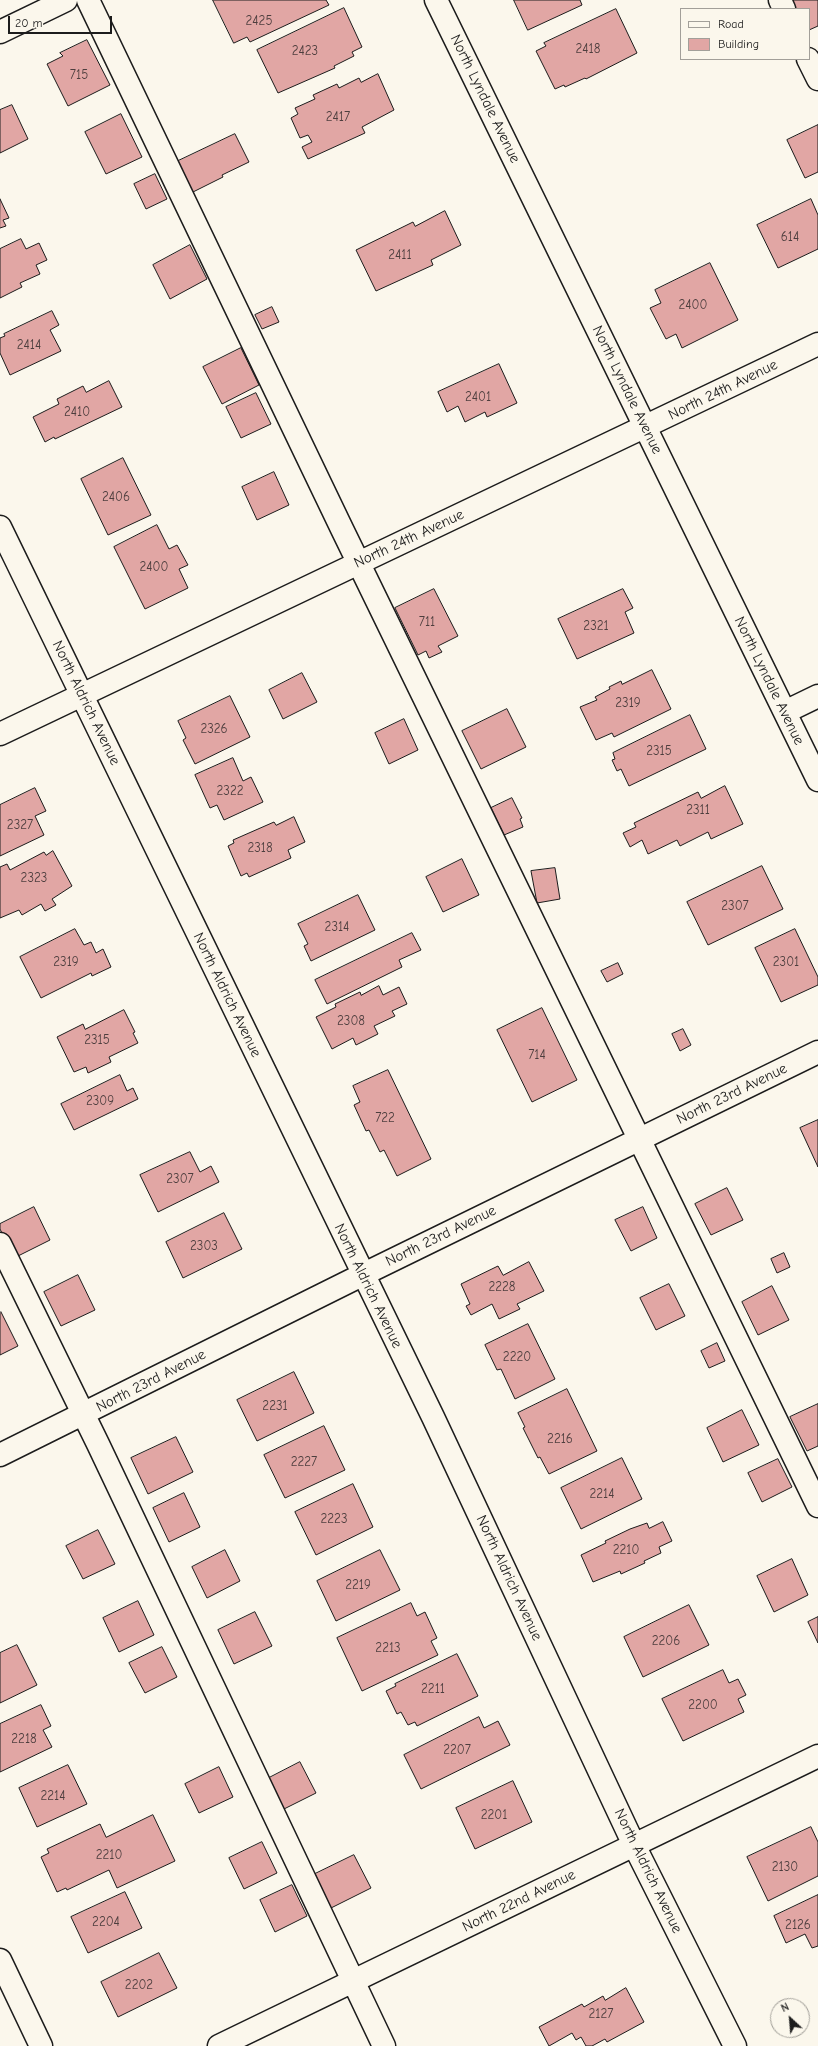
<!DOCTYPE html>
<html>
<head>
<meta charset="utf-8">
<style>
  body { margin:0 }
  #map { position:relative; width:818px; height:2046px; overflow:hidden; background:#fbf7ec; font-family:"Comic Neue",sans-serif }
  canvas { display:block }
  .legend { position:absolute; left:680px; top:8px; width:130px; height:52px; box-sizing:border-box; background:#fbf7ec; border:1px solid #a29f99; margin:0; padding:5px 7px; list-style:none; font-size:12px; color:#1c1c1c }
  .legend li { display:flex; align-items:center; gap:8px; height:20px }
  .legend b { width:20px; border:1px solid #a29f99 }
  .north { position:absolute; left:770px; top:1998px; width:40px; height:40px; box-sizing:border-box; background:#fbf7ec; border:1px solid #a29f99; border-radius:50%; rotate:334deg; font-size:11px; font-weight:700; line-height:16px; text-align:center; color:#1c1c1c }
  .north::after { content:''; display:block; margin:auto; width:14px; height:18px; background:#1c1c1c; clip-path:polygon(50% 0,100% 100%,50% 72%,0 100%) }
  .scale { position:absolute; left:8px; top:16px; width:104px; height:18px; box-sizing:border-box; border:2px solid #1c1c1c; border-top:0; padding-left:5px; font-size:12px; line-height:14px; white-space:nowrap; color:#1c1c1c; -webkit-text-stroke:3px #fbf7ec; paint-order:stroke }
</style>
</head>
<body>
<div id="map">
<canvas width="818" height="2046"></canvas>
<ul class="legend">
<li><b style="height:5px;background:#fbf7ec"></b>Road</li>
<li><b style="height:11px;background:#e1a6a4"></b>Building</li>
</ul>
<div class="north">N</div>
<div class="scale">20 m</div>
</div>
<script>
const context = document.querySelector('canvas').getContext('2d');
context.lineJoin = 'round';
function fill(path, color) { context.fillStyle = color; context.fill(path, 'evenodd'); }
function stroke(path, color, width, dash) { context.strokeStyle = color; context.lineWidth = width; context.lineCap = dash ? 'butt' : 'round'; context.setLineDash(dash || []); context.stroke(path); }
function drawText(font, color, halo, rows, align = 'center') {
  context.font = font + ' "Comic Neue",sans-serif'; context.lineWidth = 3; context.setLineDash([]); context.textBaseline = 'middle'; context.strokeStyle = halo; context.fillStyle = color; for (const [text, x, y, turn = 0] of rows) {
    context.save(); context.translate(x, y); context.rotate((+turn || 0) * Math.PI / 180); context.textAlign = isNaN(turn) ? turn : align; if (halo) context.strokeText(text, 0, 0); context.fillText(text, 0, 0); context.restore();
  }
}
const building = new Path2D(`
  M 213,0 L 326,0 L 329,5 L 250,42 L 247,37 L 234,43 Z
  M 514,0 L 580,0 L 582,5 L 528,30 Z
  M 789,0 L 818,0 L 818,26 L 809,30 L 809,9 L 793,9 Z
  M 344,8 L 362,47 L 352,52 L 354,56 L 334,66 L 335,68 L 278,93 L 257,50 Z
  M 616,9 L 637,53 L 586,79 L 585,78 L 565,87 L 564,85 L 555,89 L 536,51 L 546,46 L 544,43 Z
  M 87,40 L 110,85 L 68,106 L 47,64 L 63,56 L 60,53 Z
  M 378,74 L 394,110 L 362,127 L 365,133 L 308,159 L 302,147 L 312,142 L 308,135 L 300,138 L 291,118 L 298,114 L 295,108 L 315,99 L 313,95 L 337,84 L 339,88 L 359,78 L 361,82 Z
  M 12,105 L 28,139 L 0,153 L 0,110 Z
  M 121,114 L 142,157 L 106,174 L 85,132 Z
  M 818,125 L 818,172 L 805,178 L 787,140 Z
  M 235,134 L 249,162 L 222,175 L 223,177 L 189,194 L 174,163 Z
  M 155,174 L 167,199 L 146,209 L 134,184 Z
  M 0,199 L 9,218 L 3,220 L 6,226 L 0,228 Z
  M 811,199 L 818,215 L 818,249 L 778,268 L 757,225 Z
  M 445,211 L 461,245 L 431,260 L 433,265 L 376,291 L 356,250 L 413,222 L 415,226 Z
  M 21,239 L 26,249 L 39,243 L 47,260 L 36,265 L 40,274 L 20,283 L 22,287 L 0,298 L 0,249 Z
  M 190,245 L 207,279 L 170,299 L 153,265 Z
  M 710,263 L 738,320 L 682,348 L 676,334 L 666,339 L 650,308 L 661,303 L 655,290 Z
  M 272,307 L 279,322 L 262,329 L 255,315 Z
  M 52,311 L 59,325 L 50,330 L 61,351 L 10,375 L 0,353 L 0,338 L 5,336 L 4,334 Z
  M 241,348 L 259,385 L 222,404 L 203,367 Z
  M 499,364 L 517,403 L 487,417 L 485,412 L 465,422 L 458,406 L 447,412 L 438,392 Z
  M 109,381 L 122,407 L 55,439 L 54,437 L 45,442 L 33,417 L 59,404 L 57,399 L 83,386 L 86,392 Z
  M 256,393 L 271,424 L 241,438 L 226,407 Z
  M 123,458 L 151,515 L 108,535 L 81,479 Z
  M 274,472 L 289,505 L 257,520 L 242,487 Z
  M 157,525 L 169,549 L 177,545 L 188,565 L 179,569 L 188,588 L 145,609 L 114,547 Z
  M 434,589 L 458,636 L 438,646 L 442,652 L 429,658 L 426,651 L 418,655 L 395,608 Z
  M 623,589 L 633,608 L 625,612 L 634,633 L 577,659 L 558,619 Z
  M 652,670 L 671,709 L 614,737 L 612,733 L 596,740 L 580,707 L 597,700 L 595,697 L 610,689 L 609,687 L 621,681 L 622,684 Z
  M 302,673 L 317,702 L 283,719 L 269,690 Z
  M 230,696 L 250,737 L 195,764 L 183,740 L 186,738 L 178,721 Z
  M 507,709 L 526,747 L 481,769 L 462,731 Z
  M 690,715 L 706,749 L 629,786 L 621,769 L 617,771 L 612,760 L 615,759 L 613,753 Z
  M 404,719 L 418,750 L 389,764 L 375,733 Z
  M 233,758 L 243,781 L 251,777 L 263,802 L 224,820 L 217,805 L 210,808 L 195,775 Z
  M 725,786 L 743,824 L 711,839 L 708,832 L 680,846 L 677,840 L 648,854 L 642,840 L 630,847 L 623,833 L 636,827 L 634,823 L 698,792 L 701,798 Z
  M 35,788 L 46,811 L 35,816 L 44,835 L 0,856 L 0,805 Z
  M 512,798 L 522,818 L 520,819 L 523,827 L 504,835 L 491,808 Z
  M 294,817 L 305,842 L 288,850 L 291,858 L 249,877 L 247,873 L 241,876 L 228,846 L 234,843 L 233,840 L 274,822 L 276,825 Z
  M 53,851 L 72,886 L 52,899 L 56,905 L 45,911 L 41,904 L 22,915 L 19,910 L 0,918 L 0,867 L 7,864 L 10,870 L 44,852 L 46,855 Z
  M 462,859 L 479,895 L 443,912 L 426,877 Z
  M 762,866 L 783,909 L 708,945 L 687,902 Z
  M 555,868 L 560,899 L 537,903 L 531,871 Z
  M 358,895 L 375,930 L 311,961 L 304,946 L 308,944 L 298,924 Z
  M 75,929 L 84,945 L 91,942 L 96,953 L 103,949 L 111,967 L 92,976 L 91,973 L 41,998 L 20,957 Z
  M 795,929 L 818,977 L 818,985 L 781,1002 L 755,948 Z
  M 412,933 L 421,950 L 399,960 L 402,967 L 327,1004 L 315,980 Z
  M 618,963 L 623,974 L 607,982 L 601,971 Z
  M 379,986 L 383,995 L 399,987 L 407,1004 L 392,1011 L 395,1016 L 374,1026 L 378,1034 L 356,1045 L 353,1038 L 332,1049 L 316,1017 L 336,1007 L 335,1004 L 360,992 L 361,995 Z
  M 542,1008 L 577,1080 L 532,1102 L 497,1030 Z
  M 124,1010 L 135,1032 L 133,1033 L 138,1043 L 109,1057 L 111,1062 L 88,1073 L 86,1067 L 74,1072 L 57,1037 L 83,1024 L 85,1029 Z
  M 683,1029 L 691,1045 L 680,1051 L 672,1034 Z
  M 388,1070 L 431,1159 L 397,1176 L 384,1150 L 380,1152 L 369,1130 L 366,1131 L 354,1105 L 360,1102 L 353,1086 Z
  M 120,1075 L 127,1091 L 133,1088 L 138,1099 L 74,1130 L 61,1104 Z
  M 818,1120 L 818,1167 L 800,1128 Z
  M 190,1152 L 200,1172 L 211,1166 L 219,1182 L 158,1212 L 140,1175 Z
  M 727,1188 L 743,1220 L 711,1235 L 695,1204 Z
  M 34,1207 L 50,1240 L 14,1258 L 0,1229 L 0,1224 Z
  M 643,1207 L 657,1238 L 631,1251 L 615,1220 Z
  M 224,1213 L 242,1249 L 183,1278 L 166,1242 Z
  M 784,1253 L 790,1267 L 777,1273 L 771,1259 Z
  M 529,1262 L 544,1291 L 517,1304 L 520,1309 L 499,1319 L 492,1304 L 471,1315 L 466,1306 L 470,1304 L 461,1284 L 498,1266 L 503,1275 Z
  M 78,1275 L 95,1310 L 61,1326 L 44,1292 Z
  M 669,1284 L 685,1316 L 656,1330 L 640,1298 Z
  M 772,1286 L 789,1320 L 758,1335 L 742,1302 Z
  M 1,1312 L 18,1346 L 0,1355 L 0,1313 Z
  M 528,1324 L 555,1379 L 515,1399 L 501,1369 L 497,1370 L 485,1345 Z
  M 717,1343 L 725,1361 L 709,1368 L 701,1351 Z
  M 294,1372 L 314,1413 L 257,1441 L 237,1400 Z
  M 567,1389 L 597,1451 L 549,1474 L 540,1457 L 538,1458 L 523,1428 L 525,1427 L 518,1413 Z
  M 818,1404 L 818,1446 L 807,1451 L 790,1417 Z
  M 742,1410 L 759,1445 L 723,1462 L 707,1428 Z
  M 324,1426 L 345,1470 L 285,1498 L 264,1455 Z
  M 176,1437 L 193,1472 L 148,1494 L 131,1458 Z
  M 622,1458 L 642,1499 L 581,1529 L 561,1488 Z
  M 778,1459 L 792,1487 L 762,1502 L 748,1473 Z
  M 353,1484 L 373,1527 L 316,1555 L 295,1512 Z
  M 184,1493 L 200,1527 L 169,1542 L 153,1508 Z
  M 663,1522 L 672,1541 L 659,1547 L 661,1553 L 644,1561 L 645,1563 L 621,1574 L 620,1571 L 593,1582 L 581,1555 L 606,1543 L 605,1541 L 630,1529 L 647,1523 L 649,1528 Z
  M 98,1530 L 115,1564 L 83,1579 L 66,1546 Z
  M 225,1550 L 240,1581 L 207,1598 L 192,1567 Z
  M 380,1550 L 400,1590 L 336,1621 L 317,1581 Z
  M 792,1559 L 808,1595 L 774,1612 L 757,1576 Z
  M 138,1601 L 154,1635 L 119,1652 L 103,1618 Z
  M 411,1603 L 417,1616 L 425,1612 L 437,1638 L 431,1641 L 438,1655 L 362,1691 L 337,1638 Z
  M 689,1605 L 709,1645 L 643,1677 L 624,1637 Z
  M 255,1612 L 272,1646 L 234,1664 L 218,1630 Z
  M 818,1617 L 818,1643 L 808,1622 Z
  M 17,1645 L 37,1685 L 0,1703 L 0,1653 Z
  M 162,1647 L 177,1677 L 145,1693 L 129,1663 Z
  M 457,1654 L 478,1696 L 417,1726 L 415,1722 L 408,1725 L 401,1712 L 397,1714 L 386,1691 L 396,1686 L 395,1684 Z
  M 723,1670 L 729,1683 L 738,1679 L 746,1695 L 738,1699 L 744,1712 L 683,1741 L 662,1699 Z
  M 41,1705 L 51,1726 L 43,1730 L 52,1747 L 0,1772 L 0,1724 Z
  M 479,1717 L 484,1728 L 498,1721 L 510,1745 L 421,1789 L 404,1755 Z
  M 300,1762 L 316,1793 L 284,1809 L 269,1778 Z
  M 68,1765 L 87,1804 L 37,1827 L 19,1788 Z
  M 219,1767 L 233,1797 L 199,1813 L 185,1784 Z
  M 513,1781 L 532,1822 L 475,1849 L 456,1808 Z
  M 153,1815 L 175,1861 L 117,1888 L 109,1870 L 67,1890 L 66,1888 L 57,1892 L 41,1857 L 49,1853 L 47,1849 L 100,1824 L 106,1837 Z
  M 811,1827 L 818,1842 L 818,1876 L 768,1901 L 747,1857 Z
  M 262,1842 L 277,1873 L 244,1889 L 229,1858 Z
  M 354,1855 L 371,1888 L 331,1908 L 315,1874 Z
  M 292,1885 L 307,1916 L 275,1932 L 260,1900 Z
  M 125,1892 L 142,1928 L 88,1953 L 71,1917 Z
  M 818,1895 L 818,1946 L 812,1948 L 805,1934 L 786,1943 L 774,1916 Z
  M 159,1953 L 177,1988 L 118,2017 L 101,1982 Z
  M 626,1988 L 644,2022 L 607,2042 L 605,2039 L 592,2046 L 586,2046 L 581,2037 L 576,2040 L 572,2033 L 549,2046 L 539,2027 L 582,2004 L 584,2007 L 603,1996 L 605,2000 Z`);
fill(building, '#e1a6a4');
stroke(building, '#1c1c1c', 1);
const minor = new Path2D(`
  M 88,0 L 342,529 L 818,1506
  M 436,0 L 818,780
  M 780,0 L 784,9
  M 0,32 L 66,0
  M 808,59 L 818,79
  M 0,527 L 433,1417 L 634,1845 L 735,2046
  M 785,712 L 818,696
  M 0,734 L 818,344
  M 0,1244 L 98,1444 L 384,2046
  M 0,1455 L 362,1275 L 818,1052
  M 0,1960 L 41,2046
  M 219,2046 L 818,1756`);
stroke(minor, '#1c1c1c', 25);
stroke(minor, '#fbf7ec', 22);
drawText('13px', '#4d3e3e', null, [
  ["2425",259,21],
  ["2418",588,49],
  ["2423",305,51],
  ["715",79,75],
  ["2417",338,117],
  ["614",790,237],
  ["2411",400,255],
  ["2400",693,305],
  ["2414",29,345],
  ["2401",478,397],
  ["2410",77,412],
  ["2406",116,497],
  ["2400",154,567],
  ["711",427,622],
  ["2321",596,626],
  ["2319",628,703],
  ["2326",214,729],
  ["2315",659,751],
  ["2322",230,791],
  ["2311",698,810],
  ["2327",20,825],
  ["2318",260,848],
  ["2323",34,878],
  ["2307",735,906],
  ["2314",337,927],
  ["2319",66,962],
  ["2301",786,962],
  ["2308",351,1021],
  ["2315",97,1040],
  ["714",537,1055],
  ["2309",100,1101],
  ["722",385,1118],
  ["2307",180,1179],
  ["2303",204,1246],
  ["2228",502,1287],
  ["2220",517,1357],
  ["2231",275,1406],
  ["2216",560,1439],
  ["2227",304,1462],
  ["2214",602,1494],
  ["2223",334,1519],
  ["2210",626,1550],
  ["2219",358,1585],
  ["2206",666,1641],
  ["2213",388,1648],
  ["2211",433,1689],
  ["2200",703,1705],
  ["2218",24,1739],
  ["2207",457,1750],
  ["2214",53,1796],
  ["2201",494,1815],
  ["2210",109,1855],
  ["2130",785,1867],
  ["2204",106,1922],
  ["2126",798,1925],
  ["2202",139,1985],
  ["2127",601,2014]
]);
drawText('15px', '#1c1c1c', '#fbf7ec', [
  ["North Lyndale Avenue",485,99,64],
  ["North Lyndale Avenue",627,390,64],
  ["North 24th Avenue",723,390,-26],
  ["North 24th Avenue",409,539,-25],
  ["North Lyndale Avenue",769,681,64],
  ["North Aldrich Avenue",86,703,64],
  ["North Aldrich Avenue",227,995,64],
  ["North 23rd Avenue",732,1094,-26],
  ["North 23rd Avenue",441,1236,-26],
  ["North Aldrich Avenue",368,1286,64],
  ["North 23rd Avenue",151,1381,-27],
  ["North Aldrich Avenue",509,1578,65],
  ["North Aldrich Avenue",648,1871,64],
  ["North 22nd Avenue",519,1901,-26]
]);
</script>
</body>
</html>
